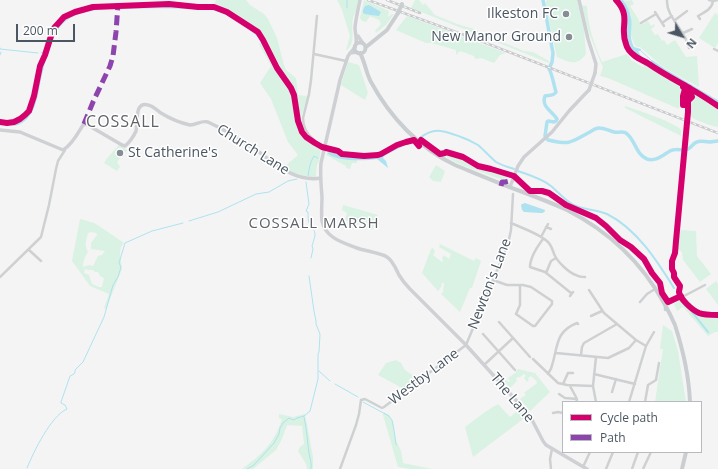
<!DOCTYPE html>
<html>
<head>
<meta charset="utf-8">
<style>
  body { margin:0 }
  #map { position:relative; width:718px; height:469px; overflow:hidden; background:#f4f4f4; font-family:"Open Sans",sans-serif }
  canvas { display:block }
  .legend { position:absolute; left:562px; top:401px; width:140px; height:52px; box-sizing:border-box; background:#fff; border:1px solid #b7bbc0; margin:0; padding:5px 7px; list-style:none; font-size:12px; color:#4a5661 }
  .legend li { display:flex; align-items:center; gap:8px; height:20px }
  .legend b { width:20px; border:1px solid #b7bbc0 }
  .north { position:absolute; left:662px; top:16px; width:40px; height:40px; -webkit-text-stroke:3px #fff; paint-order:stroke; rotate:128deg; font-size:11px; font-weight:700; line-height:16px; text-align:center; color:#4a5661 }
  .north::after { content:''; display:block; margin:auto; width:14px; height:18px; background:#4a5661; clip-path:polygon(50% 0,100% 100%,50% 72%,0 100%) }
  .scale { position:absolute; left:16px; top:24px; width:59px; height:18px; box-sizing:border-box; border:2px solid #4a5661; border-top:0; padding-left:5px; font-size:12px; line-height:14px; white-space:nowrap; color:#4a5661; -webkit-text-stroke:3px #fff; paint-order:stroke }
</style>
</head>
<body>
<div id="map">
<canvas width="718" height="469"></canvas>
<ul class="legend">
<li><b style="height:5px;background:#d6006c"></b>Cycle path</li>
<li><b style="height:5px;background:#8e44ad"></b>Path</li>
</ul>
<div class="north">N</div>
<div class="scale">200 m</div>
</div>
<script>
const context = document.querySelector('canvas').getContext('2d');
context.lineJoin = 'round';
function fill(path, color) { context.fillStyle = color; context.fill(path, 'evenodd'); }
function stroke(path, color, width, dash) { context.strokeStyle = color; context.lineWidth = width; context.lineCap = dash ? 'butt' : 'round'; context.setLineDash(dash || []); context.stroke(path); }
function drawText(font, color, halo, rows, align = 'center') {
  context.font = font + ' "Open Sans",sans-serif'; context.lineWidth = 3; context.setLineDash([]); context.textBaseline = 'middle'; context.strokeStyle = halo; context.fillStyle = color; for (const [text, x, y, turn = 0] of rows) {
    context.save(); context.translate(x, y); context.rotate((+turn || 0) * Math.PI / 180); context.textAlign = isNaN(turn) ? turn : align; if (halo) context.strokeText(text, 0, 0); context.fillText(text, 0, 0); context.restore();
  }
}
fill(new Path2D(`
  M 216,0 L 246,0 L 250,5 L 264,14 L 268,19 L 277,38 L 284,65 L 286,70 L 296,78 L 298,95 L 308,96 L 301,117 L 302,123 L 304,131 L 303,130 L 299,119 L 295,95 L 291,88 L 277,67 L 262,37 L 254,29 L 235,16 L 214,6 Z
  M 337,0 L 358,0 C 357,4 357,9 355,13 C 354,15 353,17 353,19 C 350,30 357,41 347,50 L 346,50 L 350,36 L 342,10 Z
  M 364,0 L 389,11 L 388,17 L 392,14 L 394,14 L 386,25 L 376,33 L 375,31 L 381,24 L 379,20 L 370,16 L 366,22 L 362,21 L 360,18 Z
  M 415,0 L 419,0 L 423,5 L 425,3 L 435,15 L 457,24 L 474,29 L 480,33 L 507,44 L 524,51 L 533,52 L 549,61 L 549,63 L 411,8 Z
  M 547,0 L 577,0 L 584,29 L 586,54 C 577,67 568,62 557,57 L 545,3 Z
  M 624,0 L 627,1 L 632,0 L 634,4 L 630,6 L 639,20 L 639,21 L 641,25 L 648,21 L 651,26 L 654,24 L 655,26 L 651,29 L 655,35 L 658,34 L 662,41 L 664,40 L 667,45 L 675,40 L 686,57 L 697,56 L 699,87 C 687,80 661,68 654,59 L 640,47 L 637,47 L 634,44 L 631,35 L 631,15 L 629,12 Z
  M 583,5 L 587,6 C 588,27 594,43 602,62 L 627,54 L 631,60 L 643,67 L 645,62 L 655,70 L 681,84 L 681,87 L 684,89 L 682,91 L 679,109 L 608,78 L 600,76 L 603,67 L 601,63 L 589,33 L 582,6 Z
  M 715,13 L 718,15 L 718,43 L 715,48 L 699,38 Z
  M 407,16 L 506,53 L 500,55 L 494,63 L 481,58 L 475,59 L 474,56 L 460,51 L 456,55 L 456,50 L 431,43 L 426,43 L 398,31 L 396,30 Z
  M 261,42 L 275,69 L 290,93 L 292,97 L 294,113 L 296,115 C 300,135 303,139 321,148 L 319,161 L 317,165 L 316,176 L 315,178 L 292,173 L 284,167 L 298,155 L 288,142 L 271,99 L 260,83 L 271,66 L 259,44 Z
  M 348,62 L 359,65 L 368,93 L 365,100 L 341,85 Z
  M 689,89 L 718,107 L 718,127 C 711,126 705,123 699,121 C 679,113 695,107 692,95 C 692,94 690,90 689,89 Z
  M 625,106 C 634,109 677,123 681,130 C 682,131 681,134 681,136 L 625,108 Z
  M 119,145 L 127,150 L 117,162 L 120,167 L 117,171 L 104,163 L 108,157 Z
  M 327,153 C 333,159 348,160 357,160 L 357,163 L 352,163 L 350,169 L 346,168 L 346,166 L 326,155 Z
  M 447,153 L 463,158 L 480,168 L 507,175 L 507,177 L 503,180 L 500,179 L 459,164 L 445,156 L 445,154 Z
  M 436,165 L 445,171 L 441,182 L 433,181 L 429,177 Z
  M 343,205 L 378,215 L 372,230 L 362,225 L 345,220 L 347,213 L 342,210 Z
  M 80,219 L 94,223 L 99,226 L 124,243 L 121,247 L 120,254 L 122,269 L 106,309 L 104,308 L 109,294 L 90,286 L 72,261 ZM 91,232 L 96,233 L 97,235 L 91,243 L 91,249 L 105,251 L 102,255 L 98,256 L 93,266 L 89,265 L 83,267 C 82,264 86,254 88,252 C 84,245 86,240 88,233 ZM 85,269 L 88,270 L 93,270 L 95,272 L 98,272 L 100,276 L 104,278 L 102,287 L 99,287 L 92,284 L 89,275 L 84,273 Z
  M 681,230 L 696,231 L 697,256 L 711,274 L 700,282 L 683,260 L 682,252 L 678,249 L 677,242 Z
  M 440,244 L 474,261 L 476,258 L 481,261 L 472,288 L 470,288 L 460,312 L 441,294 L 443,292 L 444,283 L 442,283 L 441,287 L 438,291 L 422,273 L 431,249 L 433,248 L 435,252 L 433,255 L 442,262 L 443,260 L 442,258 L 444,255 L 449,259 L 451,254 L 439,247 Z
  M 716,281 L 718,284 L 718,305 L 706,289 Z
  M 685,297 L 695,308 L 699,312 L 718,313 L 718,332 L 715,332 L 708,336 L 683,307 L 677,311 L 674,304 Z
  M 663,325 L 672,331 L 678,351 L 686,402 L 655,402 L 663,349 L 660,349 Z
  M 396,360 L 401,363 L 405,370 L 418,379 L 404,389 L 378,375 L 386,363 Z
  M 518,369 L 535,373 L 550,392 L 530,411 L 520,399 L 526,395 L 524,393 L 525,392 L 536,384 L 537,383 L 536,380 L 535,380 L 531,376 L 528,378 L 529,380 L 527,382 L 524,378 L 526,376 L 524,374 L 520,377 L 518,377 L 516,379 L 517,381 L 510,388 L 504,381 L 506,380 L 509,382 L 510,381 L 508,378 L 515,373 L 516,373 L 516,372 Z
  M 498,404 L 510,417 L 521,408 L 527,416 L 473,457 L 465,427 L 485,412 Z
  M 384,412 L 389,415 L 393,422 L 396,441 L 401,451 L 403,463 L 432,469 L 411,469 L 398,467 L 383,415 Z
  M 279,414 L 293,417 L 305,414 L 313,457 L 313,469 L 307,469 L 306,464 L 298,451 L 300,447 L 304,444 L 302,426 L 287,425 L 282,439 L 276,450 L 253,469 L 242,469 C 262,454 274,444 282,419 L 279,418 Z`), '#d9f2e3');
fill(new Path2D(`
  M 617,0 L 623,0 C 627,5 630,12 631,18 C 633,29 628,35 634,47 L 641,49 L 640,51 L 638,51 L 641,56 L 651,62 L 651,60 L 652,60 L 665,69 L 714,98 L 718,100 L 718,105 L 656,68 C 652,65 648,61 643,59 C 639,56 634,55 630,50 C 618,34 633,18 617,0 Z
  M 369,5 L 381,12 L 379,16 C 375,15 366,15 363,13 L 363,10 L 365,6 Z
  M 420,138 L 421,138 L 415,141 L 414,143 L 407,144 L 384,156 L 383,158 L 386,161 L 388,168 L 377,159 C 365,161 336,162 327,153 L 329,152 L 349,157 L 371,157 L 384,154 L 392,149 L 406,142 Z
  M 525,203 L 545,210 L 545,211 L 543,213 L 540,213 L 524,212 L 522,210 L 521,205 L 522,204 Z`), '#aee2f0');
stroke(new Path2D(`
  M 347,8 L 347,0
  M 0,48 L 0,49 L 38,53
  M 640,50 L 652,61
  M 41,53 L 43,52
  M 0,55 L 1,52
  M 308,176 C 309,169 310,162 314,156 L 318,158
  M 306,182 L 309,204 L 306,211 L 308,212 C 308,217 308,221 310,225 C 312,228 315,230 315,234 C 315,238 313,242 312,246 L 313,249 L 311,258
  M 566,203 L 567,201
  M 189,221 L 218,212 L 256,194 L 269,192 L 288,181 L 297,179
  M 319,371 L 330,381
  M 335,384 L 358,397
  M 363,402 L 389,416 L 392,420 L 394,430 L 396,444 L 397,445
  M 304,417 C 307,429 307,440 309,453 C 310,459 312,463 311,469
  M 27,468 C 34,451 51,416 67,409 L 65,405 L 61,403 L 61,402 L 70,376 L 74,374 L 75,372 L 75,370 L 83,362 L 104,317 L 113,285 L 118,277 L 121,267 L 119,263 L 125,243 L 152,231 L 183,223
  M 247,469 L 254,465 L 274,443 L 279,434 L 280,428 L 283,423 L 289,418 L 291,419 L 294,420 L 297,418 L 304,416 L 310,411 L 318,379 L 318,354 L 319,352 L 320,334 L 316,324 L 316,321 L 314,311 L 309,276`), '#aee2f0', 1);
stroke(new Path2D(`
  M 122,8 C 146,7 170,7 194,8 C 201,9 209,8 216,10 C 228,13 249,27 258,36
  M 262,40 L 275,68
  M 277,71 L 287,85 L 293,96 L 295,114
  M 0,123 C 6,124 13,126 18,124 C 35,117 37,94 40,79 C 43,64 52,32 63,22 C 76,10 97,8 115,8
  M 420,138 C 434,126 445,131 461,137 C 467,139 473,142 478,145 C 484,150 490,157 496,162 C 501,165 508,167 514,169
  M 518,171 C 529,175 541,178 551,186 C 558,192 564,199 572,204 C 582,210 595,209 607,214 C 637,229 657,261 674,288
  M 688,307 L 708,332`), '#aee2f0', 2);
stroke(new Path2D(`
  M 543,0 L 553,53 L 552,62 L 549,69 C 552,73 554,86 556,92 C 554,96 549,95 545,96 C 541,107 552,111 557,119 L 556,121 L 554,122 L 548,121 L 547,122 L 545,136 L 548,140 C 570,145 570,143 588,133 C 592,131 595,128 599,128 C 605,128 609,131 614,132 C 618,133 622,131 626,133 C 635,139 636,155 647,159 C 656,162 663,155 670,151 C 675,148 682,151 688,149 C 692,147 693,143 697,142 C 701,140 705,142 709,142 C 712,142 715,141 718,141`), '#aee2f0', 3.5);
stroke(new Path2D(`
  M 667,0 C 666,18 686,30 689,48
  M 709,0 L 713,1 L 718,0
  M 655,12 L 664,26
  M 700,19 L 698,16 C 705,12 712,9 713,1
  M 675,20 L 687,11
  M 641,23 L 656,14
  M 662,23 L 672,16
  M 683,33 L 692,29
  M 714,49 L 718,51
  M 314,54 L 346,61
  M 313,139 C 307,134 303,126 303,118 L 309,94 L 311,80 L 317,16
  M 511,223 C 522,228 540,234 548,242 C 552,246 553,252 555,256 C 558,262 569,273 576,275 C 579,277 582,277 585,277
  M 546,227 L 551,229
  M 541,237 L 548,224
  M 543,239 C 537,247 530,257 530,267 L 545,272 L 571,293
  M 29,250 L 41,261
  M 546,273 L 551,261 L 556,258
  M 0,277 L 41,237 L 49,205 L 56,169 L 58,161 L 65,150
  M 493,280 L 507,285 L 523,285 L 531,287 L 552,301 L 552,304 L 535,326 L 533,326 L 516,314 L 520,305 L 520,285
  M 589,290 L 604,313 L 636,340 L 646,346
  M 570,296 L 573,292
  M 640,302 L 647,294 L 655,289
  M 665,310 L 665,306 L 705,285
  M 591,316 L 602,311
  M 499,322 L 530,357
  M 483,334 L 515,370
  M 556,353 L 608,358 L 629,348 L 636,340
  M 581,355 L 582,347 L 584,343 L 617,324
  M 533,359 L 558,383 L 567,385 L 593,386
  M 484,365 L 513,338
  M 548,374 C 551,370 552,367 553,362 C 558,343 557,331 577,323 L 578,324
  M 594,374 L 635,384
  M 563,384 L 568,373 L 573,373
  M 570,386 L 576,397 L 577,402
  M 612,392 L 616,379
  M 559,394 L 565,398 L 577,399
  M 596,402 L 593,386 L 596,357
  M 629,402 L 646,346 L 654,332
  M 645,402 L 648,385 L 656,380 L 659,363
  M 553,413 L 558,412 L 563,413
  M 583,467 L 590,452
  M 340,469 L 356,425 L 359,414 L 361,400 L 365,399 L 382,408 L 384,407 L 466,345 L 508,244 L 511,230 L 513,194
  M 551,469 L 550,459 L 552,449
  M 606,469 L 613,452
  M 632,469 L 638,452
  M 643,469 L 651,452`), '#ced0d2', 2.5);
stroke(new Path2D(`
  M 579,0 L 588,39 L 596,64 L 595,73
  M 358,36 L 362,42
  M 356,44 C 357,38 355,33 355,27 C 356,18 358,9 360,0
  M 355,47 L 348,56 L 340,80 L 321,163 C 320,174 321,185 322,197 C 322,205 321,213 322,221 C 325,238 344,243 357,248 C 365,251 381,253 387,257 C 393,261 396,269 399,275 C 402,280 406,285 410,289 L 466,345 L 523,408 L 531,418 L 543,441 L 546,445 L 587,469
  M 350,53 L 357,52
  M 0,130 L 20,132 L 63,150 C 72,145 78,133 83,125 L 86,124 L 122,145 L 125,146 C 129,143 134,136 136,131 C 138,123 134,101 148,105 C 153,106 157,110 161,113 C 169,118 181,123 190,125 C 197,125 201,120 208,122 C 223,129 238,138 252,147 C 273,161 293,183 321,178
  M 510,187 L 518,166 L 524,157 L 552,132 L 569,111 L 585,94 L 589,90`), '#ced0d4', 3.5);
stroke(new Path2D(`
  M354.5 48a5.5 5.5 0 1 1 11 0a5.5 5.5 0 1 1-11 0Z
  M 366,47 L 387,30 L 398,13
  M 360,53 C 365,62 366,73 371,82 C 390,117 419,148 455,165 C 477,174 498,183 520,191 C 536,197 552,203 567,210 C 608,231 642,263 664,303 C 668,310 672,318 675,325 C 683,350 689,376 690,402
  M 682,469 L 686,452`), '#caced1', 4);
const rail = new Path2D(`
  M 368,0 L 478,40 L 718,133
  M 387,0 L 420,13`);
stroke(rail, '#c9cacc', 2.5);
stroke(rail, '#fff', 1, [3]);
stroke(new Path2D(`
  M 589,90 L 595,73`), '#ced0d4', 3.5);
stroke(new Path2D(`
  M 398,13 L 402,4`), '#caced1', 4);
stroke(new Path2D(`
  M 84,124 L 93,102 L 110,66 L 113,56 L 116,32 L 118,4
  M 501,186 L 502,182 L 505,182 L 509,181 L 512,175`), '#8e44ad', 5, [10, 5]);
stroke(new Path2D(`
  M 616,0 C 632,17 619,27 626,44 C 627,49 631,53 635,56 C 639,59 644,61 649,64 C 662,73 677,81 691,89 C 700,94 709,100 718,106
  M 684,85 L 683,87 L 685,89 L 683,96 L 683,105 L 685,105 C 686,100 685,96 689,93 L 691,94 L 692,97 L 688,101 L 688,112 L 676,241 L 675,253 L 672,261 L 672,269 L 674,273 L 674,277 L 680,286 C 680,288 679,290 679,292 C 680,299 692,310 699,313 C 704,315 712,315 718,315
  M 0,122 L 7,123 L 14,122 L 20,119 L 25,115 L 29,111 L 34,96 L 40,66 L 45,55 L 51,36 L 54,28 L 64,17 L 75,12 L 93,7 L 169,4 L 198,7 L 214,7 L 227,12 L 258,32 L 263,40 L 277,68 L 291,88 L 294,95 L 298,121 L 302,132 L 306,137 L 315,143 L 322,147 L 338,151 L 342,154 L 364,156 L 378,155 L 381,154 L 397,145 L 406,142 L 414,140 L 419,146
  M 418,144 L 421,140 L 440,154 L 445,153 L 446,152 L 463,157 L 478,166 L 491,169 L 514,176 L 530,191 L 542,191 L 549,193 L 566,205 L 596,218 L 606,226 L 620,240 L 631,247 L 644,259 L 652,273 L 660,283 L 662,293 L 668,302 L 681,296`), '#d6006c', 6);
for (const [x, y, r, color] of [
  [566,14,4,"#868d94"],
  [569,37,4,"#868d94"],
  [120,153,4,"#868d94"]
]) { const dot = new Path2D(); dot.arc(x, y, r, 0, 2 * Math.PI); context.fillStyle = color; context.fill(dot); stroke(dot, '#fff', 1.5); }
drawText('14px', '#4a5661', '#fff', [
  ["Ilkeston FC",558,14],
  ["New Manor Ground",561,37],
  ["St Catherine's",128,153,"left"]
], 'right');
drawText('14px', '#4a5661', '#fff', [
  ["Church Lane",253,150,32],
  ["Newton's Lane",490,284,-69],
  ["Westby Lane",424,377,-37],
  ["The Lane",512,398,50]
]);
context.letterSpacing = '1px';
drawText('15px', '#5f6368', '#fff', [
  ["COSSALL MARSH",314,224]
]);
context.letterSpacing = '0px';
context.letterSpacing = '1px';
drawText('16px', '#5f6368', '#fff', [
  ["COSSALL",123,122]
]);
context.letterSpacing = '0px';
</script>
</body>
</html>
